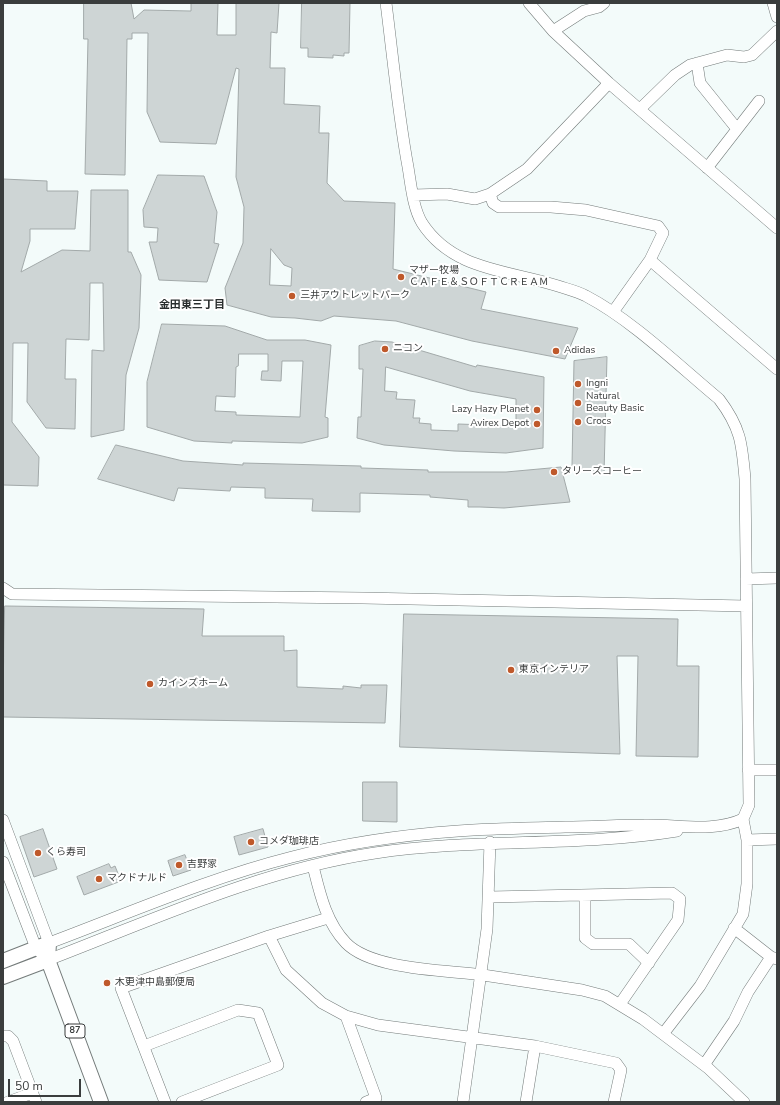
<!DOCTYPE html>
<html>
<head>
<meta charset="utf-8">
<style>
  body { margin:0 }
  #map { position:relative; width:780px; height:1105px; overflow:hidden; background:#f3fbfa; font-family:"Nunito Sans",sans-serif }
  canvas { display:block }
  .frame { position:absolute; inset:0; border:4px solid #3a3d3d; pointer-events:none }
  .scale { position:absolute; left:8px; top:1079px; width:73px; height:18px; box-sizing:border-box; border:2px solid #3a3d3d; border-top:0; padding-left:5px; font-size:12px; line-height:14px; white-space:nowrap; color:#3a3d3d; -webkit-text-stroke:3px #fff; paint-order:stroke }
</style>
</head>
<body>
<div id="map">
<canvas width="780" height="1105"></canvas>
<div class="frame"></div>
<div class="scale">50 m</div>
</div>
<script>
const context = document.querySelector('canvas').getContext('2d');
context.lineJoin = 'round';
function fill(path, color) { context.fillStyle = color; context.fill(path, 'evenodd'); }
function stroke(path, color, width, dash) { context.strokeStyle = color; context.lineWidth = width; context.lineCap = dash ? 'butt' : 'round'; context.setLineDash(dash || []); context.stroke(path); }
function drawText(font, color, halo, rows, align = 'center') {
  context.font = font + ' "Nunito Sans","Noto Sans JP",sans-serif'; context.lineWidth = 4; context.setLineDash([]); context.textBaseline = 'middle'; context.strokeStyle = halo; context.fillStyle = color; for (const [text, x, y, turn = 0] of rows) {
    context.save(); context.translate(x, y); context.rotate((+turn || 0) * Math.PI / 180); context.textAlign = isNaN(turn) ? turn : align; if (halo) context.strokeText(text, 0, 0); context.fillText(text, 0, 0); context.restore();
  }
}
const building = new Path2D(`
  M 84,3 L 131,3 L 134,19 L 144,10 L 191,11 L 191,3 L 218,3 L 217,35 L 236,35 L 236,3 L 279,3 L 277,33 L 271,32 L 270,68 L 285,68 L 284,104 L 320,106 L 319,133 L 329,133 L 327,183 L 344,201 L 395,203 L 393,269 L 486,292 L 481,309 L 578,328 L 565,359 L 472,341 L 396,321 L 334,316 L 321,321 L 295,318 L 271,317 L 227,305 L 225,288 L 243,243 L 244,207 L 236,177 L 239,69 L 236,68 L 216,144 L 160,142 L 147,112 L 148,33 L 132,33 L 132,39 L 127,39 L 125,175 L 85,174 L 88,39 L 84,39 ZM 271,249 L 284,265 L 292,268 L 291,286 L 270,285 Z
  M 302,3 L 350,3 L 349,53 L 344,53 L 344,56 L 333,55 L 333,58 L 308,57 L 308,48 L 301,48 Z
  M 158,175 L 204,176 L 217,212 L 214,243 L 219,244 L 207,282 L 159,280 L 149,242 L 157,242 L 158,228 L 144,227 L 143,210 Z
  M 3,179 L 47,181 L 47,191 L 78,191 L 75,229 L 30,229 L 30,241 L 21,272 L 62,250 L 90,251 L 91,190 L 128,190 L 128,252 L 131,252 L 141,275 L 139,328 L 126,375 L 124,430 L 91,437 L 92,350 L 104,351 L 103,283 L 90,283 L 89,340 L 66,339 L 65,379 L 76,379 L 75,429 L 46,428 L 27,402 L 28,343 L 13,343 L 12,422 L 39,457 L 38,486 L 3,485 Z
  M 162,324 L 225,326 L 267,340 L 305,340 L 331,345 L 325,417 L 328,418 L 328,437 L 302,443 L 232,441 L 232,443 L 194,441 L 147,427 L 147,382 ZM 239,354 L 268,354 L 268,371 L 262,371 L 261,380 L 281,381 L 282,361 L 303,361 L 300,417 L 236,415 L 236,412 L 215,411 L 216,396 L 235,397 L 236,367 L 238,366 Z
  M 375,341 L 392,342 L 476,367 L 477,365 L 544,377 L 543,448 L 506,453 L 454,451 L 384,445 L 357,438 L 358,417 L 361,417 L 363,369 L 359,369 L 359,346 ZM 386,367 L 470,391 L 516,399 L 516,426 L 458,424 L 458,431 L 431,430 L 431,424 L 419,423 L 420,418 L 413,418 L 415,400 L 396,399 L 397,392 L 385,391 Z
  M 607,357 L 604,474 L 572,466 L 574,361 Z
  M 116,445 L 183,461 L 243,465 L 243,463 L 361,466 L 361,468 L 428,470 L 428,472 L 506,472 L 561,467 L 570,502 L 504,508 L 480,507 L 468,507 L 468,500 L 430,497 L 430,495 L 360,493 L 360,512 L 312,511 L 313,499 L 265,498 L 265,488 L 231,487 L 230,491 L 178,488 L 174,501 L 98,479 Z
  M 5,606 L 204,609 L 202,636 L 284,636 L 284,651 L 297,650 L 297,687 L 343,689 L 343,686 L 361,688 L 361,685 L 387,685 L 385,723 L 3,717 Z
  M 404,614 L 678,619 L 677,666 L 699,666 L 698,757 L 636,756 L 638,656 L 617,656 L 620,754 L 400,747 Z
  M 363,782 L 397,782 L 397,822 L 363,821 Z
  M 43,829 L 57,869 L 34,877 L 20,837 Z
  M 263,829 L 268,847 L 239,855 L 234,837 Z
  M 185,855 L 191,870 L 173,876 L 168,861 Z
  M 109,864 L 111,868 L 115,866 L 121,881 L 84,895 L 77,877 Z`);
fill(building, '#ced5d5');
stroke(building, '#a2a9a9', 1);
const minor = new Path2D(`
  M 386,3 C 393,58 398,113 408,167 C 411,185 413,208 422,223 C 453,271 509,270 558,286 C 567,289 577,291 586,296 C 632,320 678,365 719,399 C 741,428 742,444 745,479 L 749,805 L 743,819
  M 529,3 L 553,31 L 609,83 L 777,228
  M 773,3 L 777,17
  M 553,31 L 584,11 L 599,7 L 604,3
  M 697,63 L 700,83 L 737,129
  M 640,109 L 675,75 L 690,65 L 727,55 L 744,57 L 752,55 L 777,31
  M 707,168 L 759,101
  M 490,194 L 493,203 L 499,207 L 551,207 L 586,210 L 658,226 L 663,233 L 650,260 L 613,312
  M 413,195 L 447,194 L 475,199 L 490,194 L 527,169 L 609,83
  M 650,260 L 777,369
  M 746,579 L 777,578
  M 3,588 L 12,594 L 363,598 L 746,606
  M 748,770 L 777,770
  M 3,820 L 49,943 C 129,913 209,878 292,857 C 346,843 402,835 458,831 C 494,828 530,828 565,827 C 592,827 618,825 644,825 C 677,824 713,833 743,819 L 747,840 L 777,839
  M 3,862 L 36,948 L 48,960 C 155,919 261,870 375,853 C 476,838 578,847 677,831
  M 313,866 C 320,894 326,922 346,943 C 372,970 446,970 483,975 C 516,980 549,985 582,990 L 605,996 L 643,1019 L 708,1068 L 744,1102
  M 585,895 L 585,938 L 593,944 L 629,944 L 649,963
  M 490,897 L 672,893 L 680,899 L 678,920 L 620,1004
  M 734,928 L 771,957 L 777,959
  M 269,936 L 286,970 L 322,1003 L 346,1016 L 378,1025 L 535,1046 L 616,1063 L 621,1070 L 614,1102
  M 346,1016 L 376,1098 L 366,1102
  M 663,1034 L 700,986 L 743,914 L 747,884 L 747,840
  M 3,1036 L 8,1036 L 13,1041 L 36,1102
  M 144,1046 L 238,1010 L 258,1013 L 278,1065 L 182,1102
  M 704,1065 L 734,1021 L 748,992 L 771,957
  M 8,1102 L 32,1093
  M 165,1102 L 121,988 L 269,936 L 328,918
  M 463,1102 L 487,929 L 490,842
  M 526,1102 L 535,1046`);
const major = new Path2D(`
  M 3,961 L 49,943 L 48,960 L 101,1102
  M 3,977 L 48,960`);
stroke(minor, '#747b7a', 12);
stroke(major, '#747b7a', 16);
stroke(minor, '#fff', 11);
stroke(major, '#fff', 14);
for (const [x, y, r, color] of [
  [401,277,4,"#bf592b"],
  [292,296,4,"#bf592b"],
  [385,349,4,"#bf592b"],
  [556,351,4,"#bf592b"],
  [578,384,4,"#bf592b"],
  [578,403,4,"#bf592b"],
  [537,410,4,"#bf592b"],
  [578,422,4,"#bf592b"],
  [537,424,4,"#bf592b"],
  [554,472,4,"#bf592b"],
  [511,670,4,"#bf592b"],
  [150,684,4,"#bf592b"],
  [251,842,4,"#bf592b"],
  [38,853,4,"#bf592b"],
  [179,865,4,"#bf592b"],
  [99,879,4,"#bf592b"],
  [107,983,4,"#bf592b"]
]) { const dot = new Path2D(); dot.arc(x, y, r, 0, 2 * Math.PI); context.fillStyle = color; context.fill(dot); stroke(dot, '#fff', 1.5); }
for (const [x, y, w] of [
  [75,1031,20]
]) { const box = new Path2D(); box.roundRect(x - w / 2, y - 7, w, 14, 3); context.fillStyle = '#fff'; context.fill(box); stroke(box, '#3a3d3d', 1); }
drawText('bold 9px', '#3a3d3d', null, [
  ["87",75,1031]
]);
drawText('10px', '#3a3d3d', '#fff', [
  ["マザー牧場",409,271],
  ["ＣＡＦＥ＆ＳＯＦＴＣＲＥＡＭ",409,283],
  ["三井アウトレットパーク",300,296],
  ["ニコン",393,349],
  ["Adidas",564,351],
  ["Ingni",586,384],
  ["Natural",586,397],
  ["Beauty Basic",586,409],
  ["Lazy Hazy Planet",529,410,"right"],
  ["Crocs",586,422],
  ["Avirex Depot",529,424,"right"],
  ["タリーズコーヒー",562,472],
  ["東京インテリア",519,670],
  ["カインズホーム",158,684],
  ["コメダ珈琲店",259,842],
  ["くら寿司",46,853],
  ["吉野家",187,865],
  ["マクドナルド",107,879],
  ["木更津中島郵便局",115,983]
], 'left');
drawText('bold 11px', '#282d2d', '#fff', [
  ["金田東三丁目",192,305]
]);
</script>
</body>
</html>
